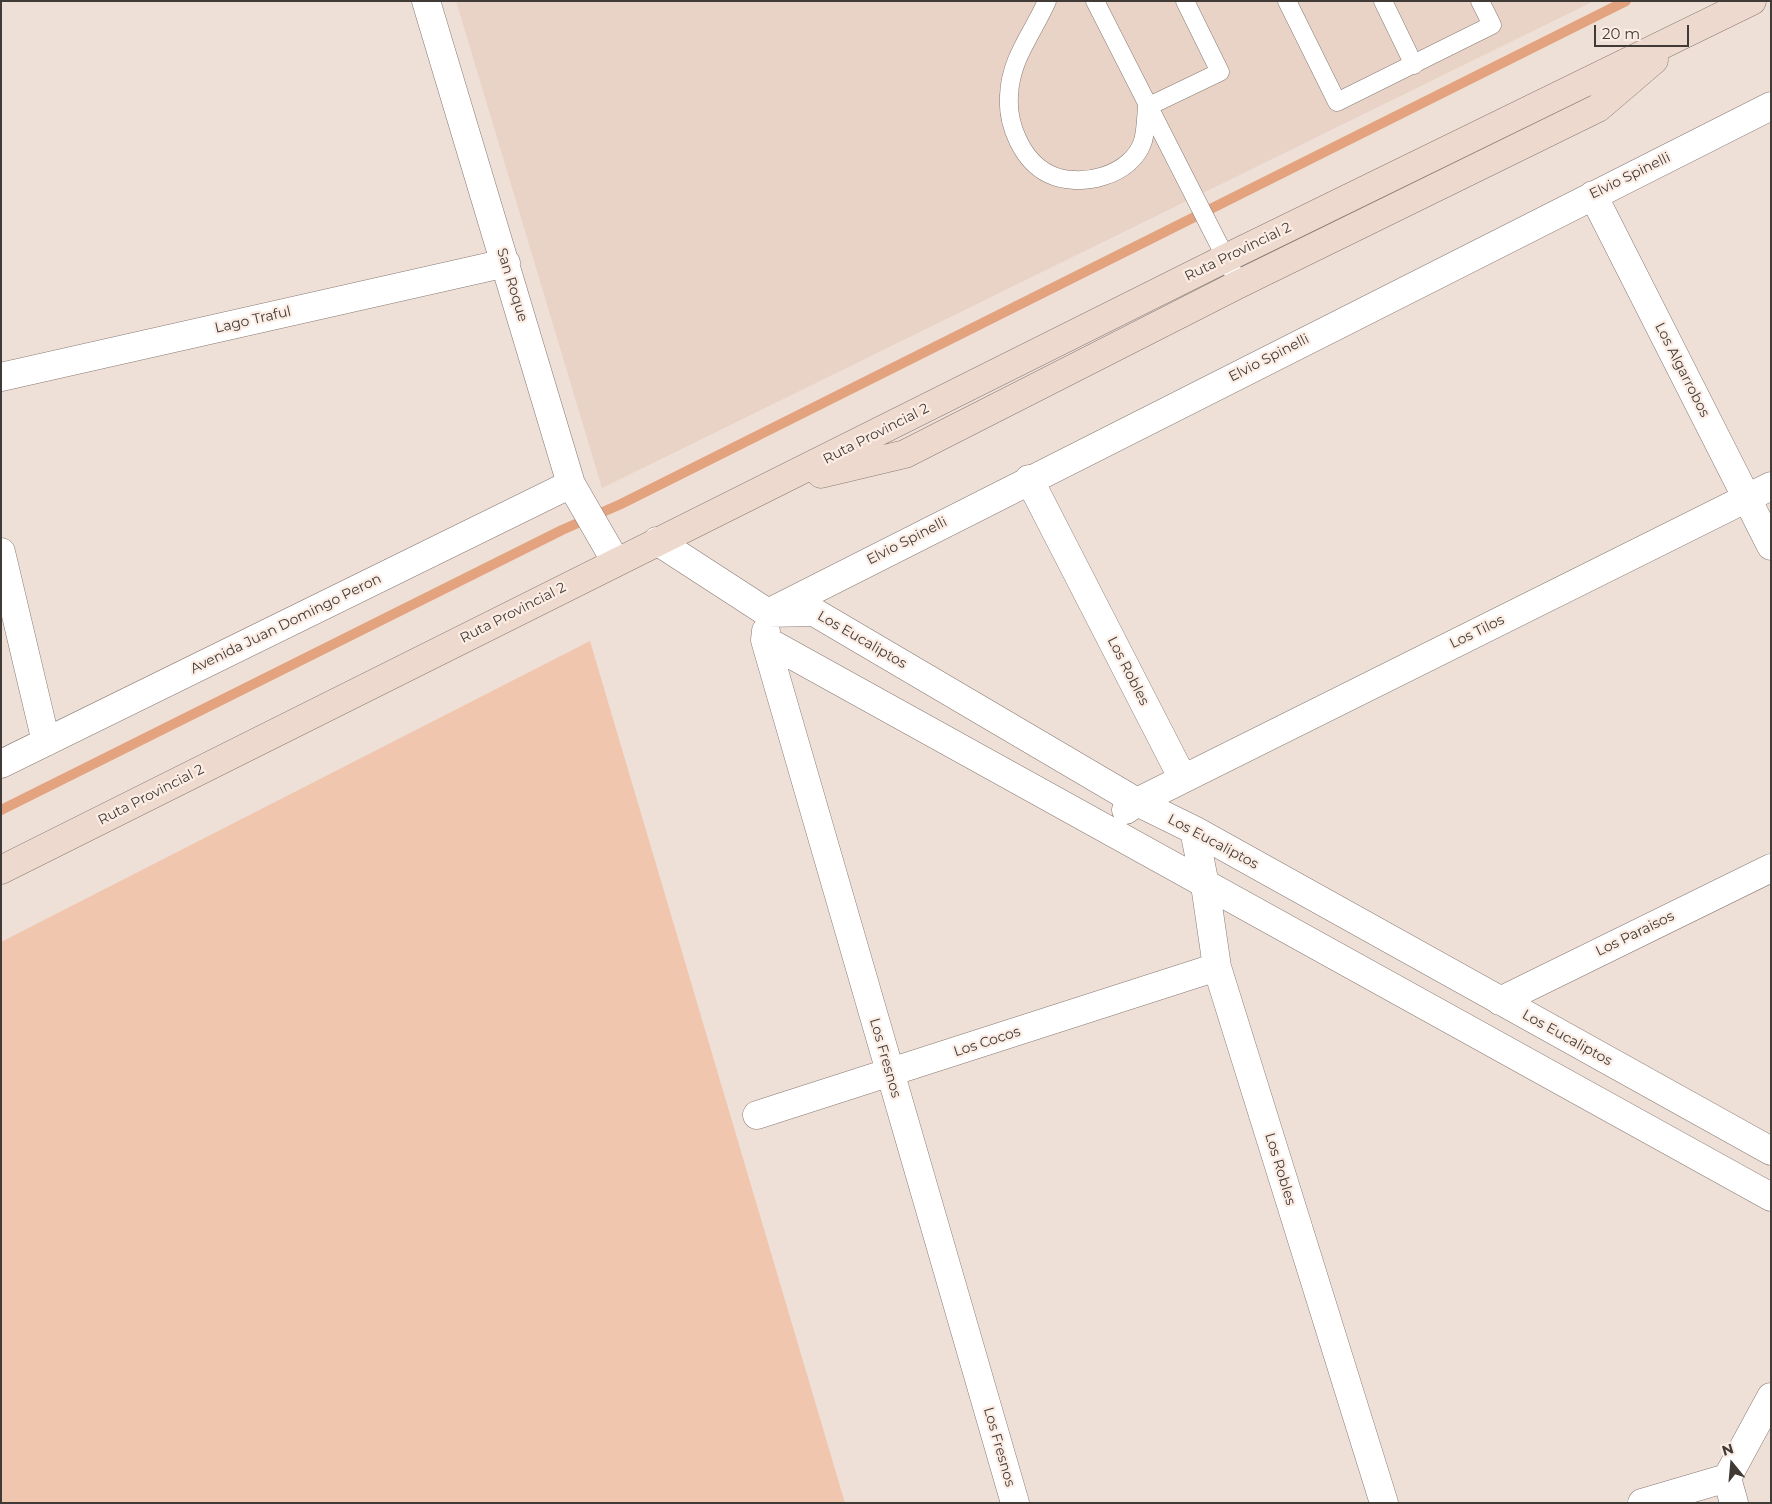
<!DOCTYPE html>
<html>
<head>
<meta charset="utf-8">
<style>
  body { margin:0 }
  #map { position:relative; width:1772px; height:1504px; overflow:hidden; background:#eedfd7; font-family:Montserrat,sans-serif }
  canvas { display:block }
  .frame { position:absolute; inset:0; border:2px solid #413b38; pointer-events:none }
  .north { position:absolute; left:1707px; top:1439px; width:50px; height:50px; -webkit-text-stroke:4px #fcede4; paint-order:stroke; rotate:343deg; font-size:14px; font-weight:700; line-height:20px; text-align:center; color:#413b38 }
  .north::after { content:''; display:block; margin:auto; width:18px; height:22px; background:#413b38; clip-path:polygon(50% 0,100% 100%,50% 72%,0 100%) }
  .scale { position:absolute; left:1594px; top:25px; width:95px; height:22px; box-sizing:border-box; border:2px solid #413b38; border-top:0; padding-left:6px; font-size:15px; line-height:18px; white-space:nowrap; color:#413b38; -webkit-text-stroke:4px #fcede4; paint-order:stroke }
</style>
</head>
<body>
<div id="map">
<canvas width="1772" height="1504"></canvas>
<div class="frame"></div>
<div class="north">N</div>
<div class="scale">20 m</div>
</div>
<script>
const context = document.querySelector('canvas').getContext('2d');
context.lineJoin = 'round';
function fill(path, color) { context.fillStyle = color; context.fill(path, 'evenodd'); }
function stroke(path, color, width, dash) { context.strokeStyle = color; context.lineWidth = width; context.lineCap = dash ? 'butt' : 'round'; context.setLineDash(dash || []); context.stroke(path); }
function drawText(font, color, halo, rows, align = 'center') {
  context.font = font + ' Montserrat,sans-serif'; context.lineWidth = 4.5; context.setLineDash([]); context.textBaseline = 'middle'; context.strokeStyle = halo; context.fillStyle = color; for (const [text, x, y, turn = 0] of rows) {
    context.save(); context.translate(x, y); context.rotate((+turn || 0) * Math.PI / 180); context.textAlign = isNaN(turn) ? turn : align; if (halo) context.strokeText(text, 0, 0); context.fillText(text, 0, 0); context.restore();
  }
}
fill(new Path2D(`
  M 456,1 L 1594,1 L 602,488 Z`), '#e9d3c7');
fill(new Path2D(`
  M 590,641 L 845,1503 L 1,1503 L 1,942 Z`), '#f1c6ae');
stroke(new Path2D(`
  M 1,810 L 562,530 L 621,504 L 1626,1`), '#e4a37f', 10);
const service = new Path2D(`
  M 1047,1 C 1033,33 1010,59 1009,96 C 1007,124 1022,161 1049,174 C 1079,189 1132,176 1143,141 C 1146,130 1146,118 1147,107 L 1220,72 L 1185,1
  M 1095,1 L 1239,284
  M 1287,1 L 1337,102 L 1492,25 L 1480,1
  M 1383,1 L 1414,65`);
const minor = new Path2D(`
  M 426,1 L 571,484 L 616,562
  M 1593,195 L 1771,546
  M 1,377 L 506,263
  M 1029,479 L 1183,779 L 1137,802 L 1126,810
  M 657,541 L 768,613 L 814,612 L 1137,802 L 1194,830 L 1771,1151
  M 1,552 L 46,742
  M 774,610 L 1771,106
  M 766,631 L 765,640 L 1015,1503
  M 765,640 L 1771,1197
  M 1,764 L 571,484
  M 1183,779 L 1771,486
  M 1194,830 L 1205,885 L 1217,967 L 1384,1503
  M 1500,1001 L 1771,868
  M 757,1115 L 1217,967
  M 1727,1478 L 1734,1503
  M 1642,1503 L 1727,1478 L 1771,1397`);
const secondary = new Path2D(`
  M 821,474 L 905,454 L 1239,284 L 1598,108 L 1654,60
  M 1,870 L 1226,258 L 1752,1`);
stroke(service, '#877972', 19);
stroke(minor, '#877972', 29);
stroke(secondary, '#877972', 29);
stroke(service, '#fff', 18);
stroke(minor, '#fff', 28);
stroke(secondary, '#edd9ce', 28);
drawText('14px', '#413b38', '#fcede4', [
  ["Elvio Spinelli",1630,176,-26],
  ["Ruta Provincial 2",1238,252,-26],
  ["San Roque",512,285,73],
  ["Lago Traful",253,320,-13],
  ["Elvio Spinelli",1269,358,-27],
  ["Los Algarrobos",1682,370,63],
  ["Ruta Provincial 2",876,434,-27],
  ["Elvio Spinelli",907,541,-27],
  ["Ruta Provincial 2",513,613,-27],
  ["Avenida Juan Domingo Peron",286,624,-26],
  ["Los Tilos",1477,632,-26],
  ["Los Eucaliptos",862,640,30],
  ["Los Robles",1128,671,63],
  ["Ruta Provincial 2",151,795,-27],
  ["Los Eucaliptos",1213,842,28],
  ["Los Paraisos",1635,934,-26],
  ["Los Eucaliptos",1567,1038,29],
  ["Los Cocos",987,1042,-18],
  ["Los Fresnos",885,1058,74],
  ["Los Robles",1280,1169,73],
  ["Los Fresnos",999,1447,74]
]);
</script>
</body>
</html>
